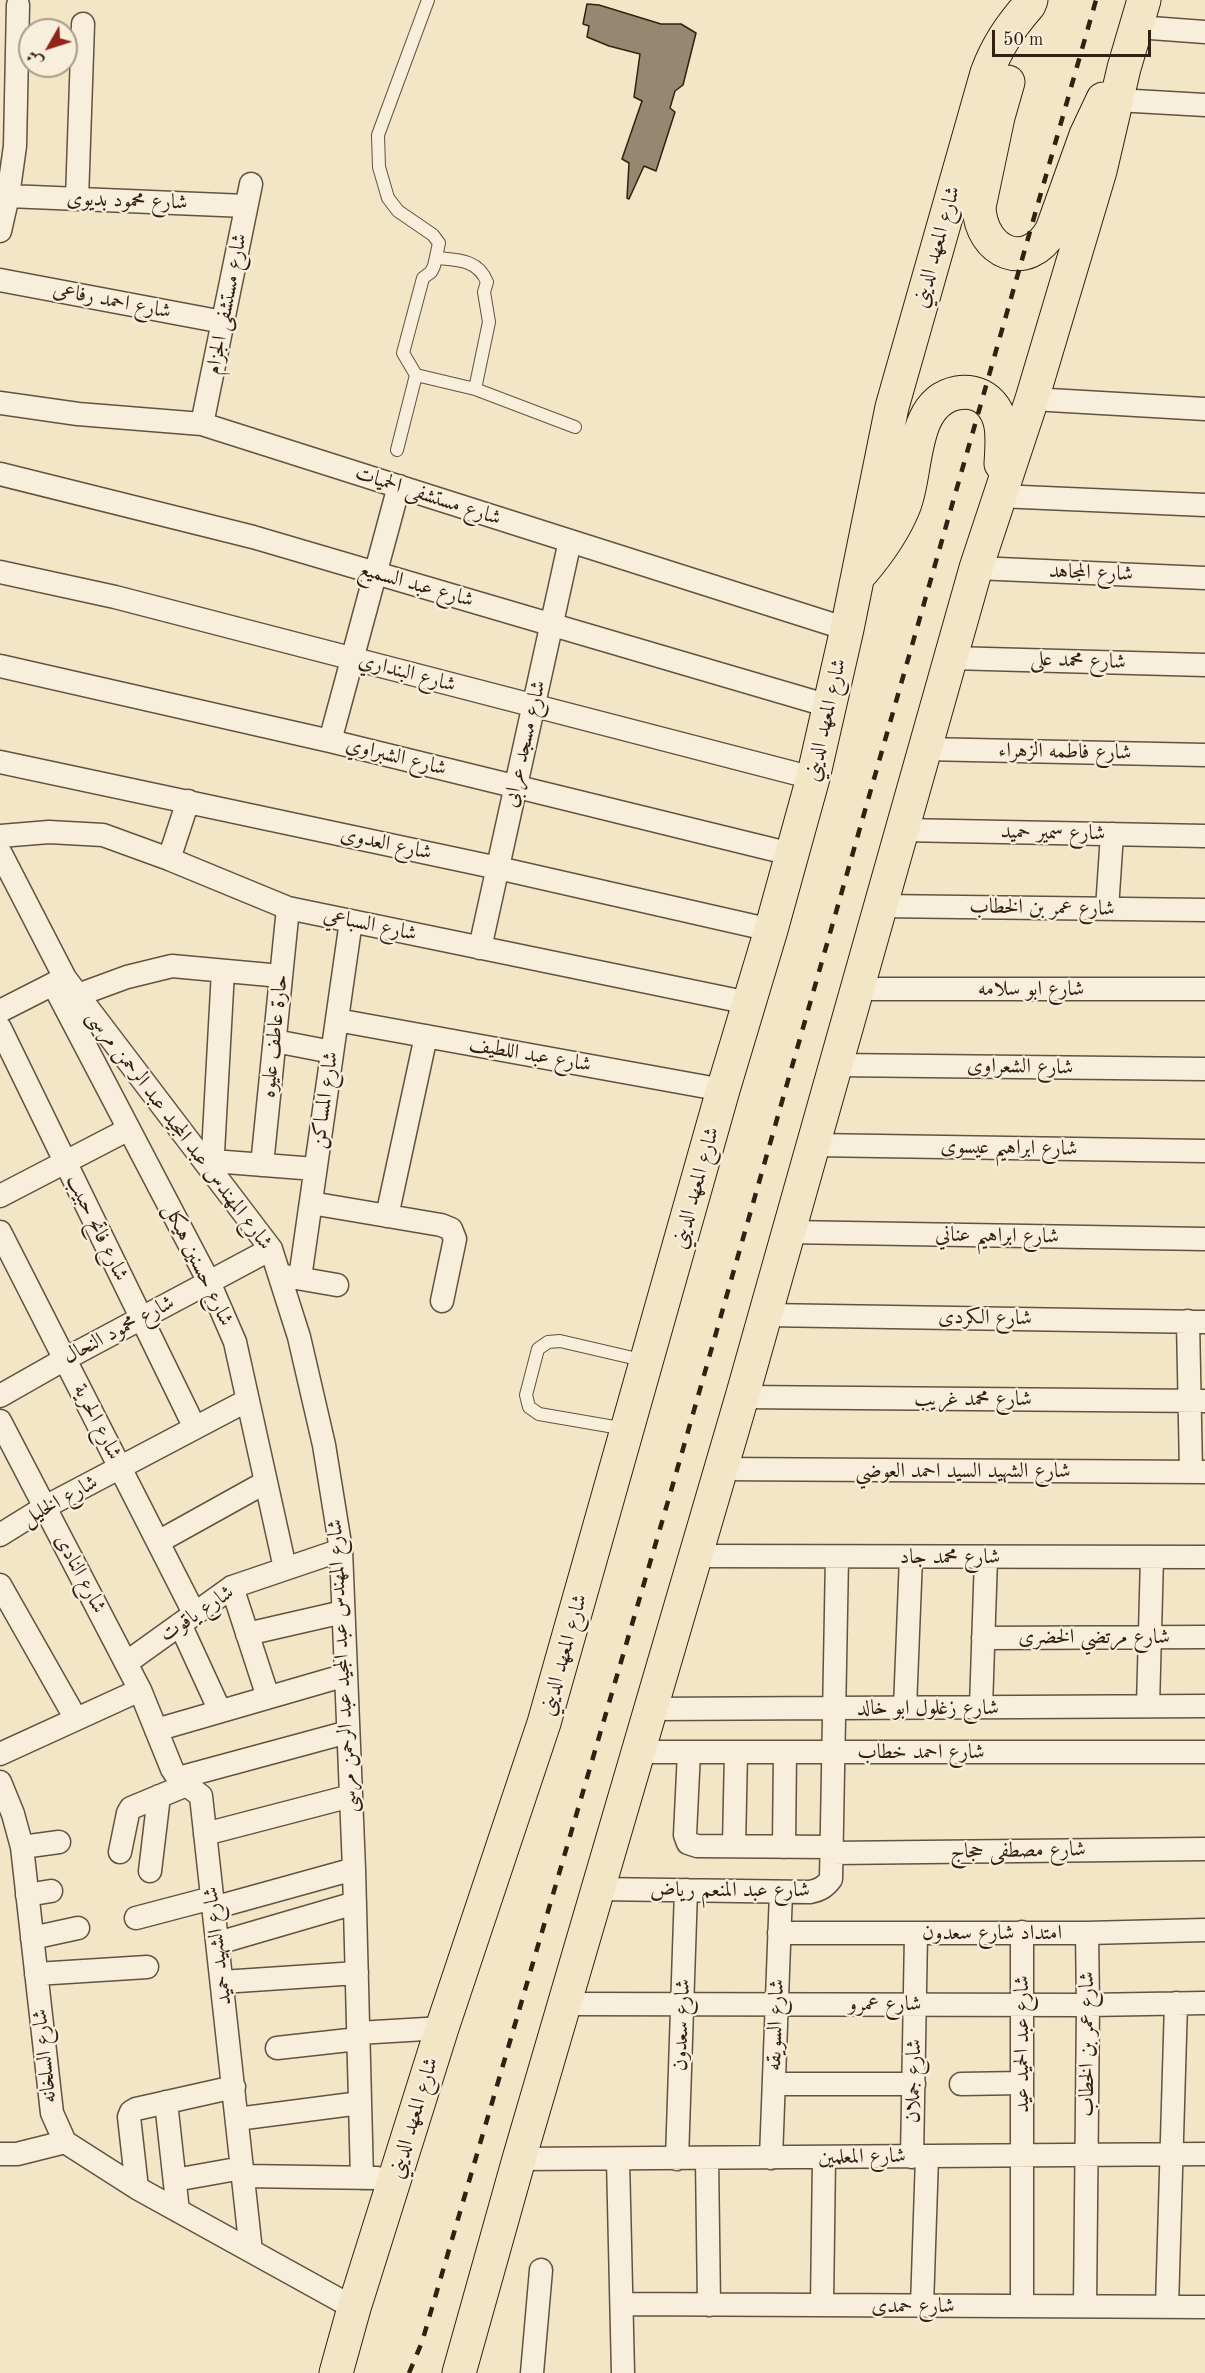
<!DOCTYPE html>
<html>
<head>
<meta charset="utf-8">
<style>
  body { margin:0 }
  #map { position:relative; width:1205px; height:2373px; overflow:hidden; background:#f3e6c7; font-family:"Old Standard TT",Amiri,serif }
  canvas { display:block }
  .north { position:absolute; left:18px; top:18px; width:60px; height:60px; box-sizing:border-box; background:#f7efdb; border:2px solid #a89c8b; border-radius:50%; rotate:231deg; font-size:16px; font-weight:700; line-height:24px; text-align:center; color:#322012 }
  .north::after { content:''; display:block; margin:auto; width:21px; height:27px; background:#8f2418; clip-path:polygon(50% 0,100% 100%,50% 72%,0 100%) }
  .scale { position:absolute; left:992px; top:30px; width:159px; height:27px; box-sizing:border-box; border:3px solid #322012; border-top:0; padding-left:8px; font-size:18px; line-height:21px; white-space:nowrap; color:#322012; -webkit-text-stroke:4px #f7efdb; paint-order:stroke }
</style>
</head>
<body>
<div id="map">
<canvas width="1205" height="2373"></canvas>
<div class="north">ش</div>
<div class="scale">50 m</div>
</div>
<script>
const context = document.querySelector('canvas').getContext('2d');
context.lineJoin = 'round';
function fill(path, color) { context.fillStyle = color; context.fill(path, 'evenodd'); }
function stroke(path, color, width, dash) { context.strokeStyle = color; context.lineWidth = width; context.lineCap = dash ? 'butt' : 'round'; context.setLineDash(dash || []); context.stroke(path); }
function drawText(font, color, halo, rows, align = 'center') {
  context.font = font + ' "Old Standard TT",Amiri,serif'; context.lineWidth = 4.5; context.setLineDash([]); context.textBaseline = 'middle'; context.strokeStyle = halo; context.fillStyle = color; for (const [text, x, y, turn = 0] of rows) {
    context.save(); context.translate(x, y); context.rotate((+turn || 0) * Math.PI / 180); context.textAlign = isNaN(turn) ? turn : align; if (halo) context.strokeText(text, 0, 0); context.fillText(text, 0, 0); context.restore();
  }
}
const building = new Path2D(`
  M 587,4 L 599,5 L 661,24 L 681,24 L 696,33 L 683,85 L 675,91 L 670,108 L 675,112 L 656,171 L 644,166 L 629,199 L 627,198 L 629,163 L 622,159 L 642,101 L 634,97 L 640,54 L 609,46 L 587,37 L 589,26 L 583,24 Z`);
fill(building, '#968770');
stroke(building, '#322012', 1.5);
const service = new Path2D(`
  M 436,258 C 457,260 478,259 487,282 L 484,292 L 489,322 L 475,389
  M 416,375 L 475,389 L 575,427
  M 397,450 L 416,375 L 403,353 L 423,278 L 431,272 L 434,266 L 439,243 L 433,235 L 398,211 L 388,198 L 379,167 L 378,135 L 428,0
  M 626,1429 L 539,1414 L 529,1407 L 526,1395 L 538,1349 L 548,1342 L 560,1341 L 646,1361`);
const minor = new Path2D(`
  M 1137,27 L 1205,32
  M 1117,100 L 1205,105
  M 8,196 L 246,206
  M 77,199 L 83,24
  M 0,231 L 8,196 L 15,146 L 18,5
  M 0,280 L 223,322
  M 1032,399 L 1205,409
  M 0,403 L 78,414 L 202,424 L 847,629
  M 202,424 L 251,184
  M 0,474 L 253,537 L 829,706
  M 999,496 L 1205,505
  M 976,568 L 1205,578
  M 0,572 L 115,597 L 813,778
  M 951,658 L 1205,665
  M 0,666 L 330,741 L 791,854
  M 330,741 L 399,486
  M 924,749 L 1205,755
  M 0,762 L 498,868 L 771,930
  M 902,830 L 1205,836
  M 0,836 L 49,832 L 103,835 L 169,859 L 288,908 L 749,1003
  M 0,852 L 65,978 L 271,1249 L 299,1337 L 324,1445 L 341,1550 L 354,1869 L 362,2178
  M 169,859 L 188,801
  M 880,906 L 1205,910
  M 1107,909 L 1112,834
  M 480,948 L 570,541
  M 53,984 L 209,1282 L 235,1342 L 285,1568
  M 857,989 L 1205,989
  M 78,995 L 127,977 L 172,966 L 281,976
  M 0,1011 L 65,978
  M 337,1020 L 723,1090
  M 0,1028 L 195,1428
  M 275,1041 L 332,1052
  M 835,1065 L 1205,1069
  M 813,1145 L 1205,1151
  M 213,1161 L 315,1169
  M 262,1165 L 288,908
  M 212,1171 L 223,971
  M 0,1196 L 129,1129
  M 311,1203 L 441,1225 L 451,1229 L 455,1239 L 442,1301
  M 387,1216 L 426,1036
  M 0,1232 L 194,1613
  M 788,1232 L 1205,1239
  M 285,1276 L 337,1285
  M 300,1278 L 351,921
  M 765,1315 L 1205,1322
  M 1188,1321 L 1191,1472
  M 0,1396 L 65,1359 L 271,1249
  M 742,1397 L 1205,1401
  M 0,1421 L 140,1690 L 172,1769 L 178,1778 L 201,1796 L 251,2251
  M 720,1469 L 1205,1472
  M 0,1535 L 45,1507 L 248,1400
  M 158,1542 L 266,1482
  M 695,1556 L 1205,1557
  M 0,1585 L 76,1719
  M 232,1587 L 268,1697
  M 180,1624 L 220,1711
  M 247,1634 L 343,1612
  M 983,1638 L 1205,1637
  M 126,1663 L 232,1587 L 341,1550
  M 1148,1706 L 1152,1557
  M 981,1707 L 986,1558
  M 905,1708 L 911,1557
  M 650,1709 L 1205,1706
  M 156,1730 L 346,1675
  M 638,1752 L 1205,1752
  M 689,1752 L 685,1835 L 688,1843 L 697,1846 L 832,1847
  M 0,1754 L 140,1690
  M 178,1778 L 348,1732
  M 0,1782 L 13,1814 L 22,1847 L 52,2113 L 65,2142 L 137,2188 L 354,2308
  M 205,1834 L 351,1796
  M 734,1846 L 736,1752
  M 22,1847 L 59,1842
  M 784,1847 L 785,1752
  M 120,1852 L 128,1813 L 131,1808 L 189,1784
  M 832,1853 L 1205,1849
  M 150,1871 L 159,1796
  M 598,1889 L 810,1892 C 820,1890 825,1887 831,1879 L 837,1557
  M 27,1895 L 51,1891
  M 213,1908 L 354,1869
  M 136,1918 L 212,1898
  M 779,1933 L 1087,1933 L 1205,1930
  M 32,1938 L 78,1928
  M 218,1943 L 355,1903
  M 36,1974 L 147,1967
  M 222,1982 L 357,1973
  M 565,2004 L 1088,2005 L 1205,2003
  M 358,2033 L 442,2028
  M 277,2048 L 358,2039
  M 774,2084 L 914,2084
  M 961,2084 L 1022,2083
  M 166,2102 L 178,2211
  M 237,2119 L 360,2103
  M 0,2154 L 17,2154 L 65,2142
  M 912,2157 L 916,1934
  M 771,2158 L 781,1892
  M 519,2159 L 1205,2154
  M 677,2159 L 686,1890
  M 707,2159 L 709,2305
  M 618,2160 L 623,2373
  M 243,2176 L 377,2178
  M 175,2180 L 242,2168
  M 137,2188 L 129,2117 L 131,2112 L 136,2109 L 234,2087
  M 622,2304 L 1205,2307
  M 822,2305 L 824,2158
  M 922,2306 L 927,2157
  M 1022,2306 L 1022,1932
  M 1085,2306 L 1088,2005 L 1087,1933
  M 1167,2307 L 1176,2003
  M 532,2373 L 541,2270`);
const primary = new Path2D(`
  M 1008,82 L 998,117 L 979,207 C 981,253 1027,273 1052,230 L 1086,135 L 1103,99
  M 862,572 C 879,552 894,531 904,506 C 918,472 910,402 957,393 C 967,391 979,393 987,400 C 1006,416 1002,442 1001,464
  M 336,2373 L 354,2308 L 442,2028 L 544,1723 L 723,1090 L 771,930 L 813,778 L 847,629 L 892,407 L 987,73 C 997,46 1010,27 1029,5 L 1031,0
  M 459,2373 L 519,2159 L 742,1397 L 976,568 L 1032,399 L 1100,171 L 1124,68 L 1144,0`);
stroke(service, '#62523f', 14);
stroke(minor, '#62523f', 25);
stroke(primary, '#322012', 35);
stroke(service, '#f7efdb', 12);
stroke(minor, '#f7efdb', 22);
stroke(primary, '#f3e6c7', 33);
stroke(new Path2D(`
  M 409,2373 L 422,2342 L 671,1491 L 1096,0`), '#322012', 4.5, [10, 10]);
drawText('21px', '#322012', '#f7efdb', [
  ["شارع محمود بديوى",127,201,2],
  ["شارع المعهد الديني",937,247,-74],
  ["شارع احمد رفاعى",112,301,11],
  ["شارع مستشفى الجزام",227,304,-79],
  ["شارع مستشفى الحميات",428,496,18],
  ["شارع المجاهد",1091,573,2],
  ["شارع عبد السميع",416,585,16],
  ["شارع محمد على",1078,661,2],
  ["شارع البنداري",407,673,15],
  ["شارع المعهد الديني",826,720,-77],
  ["شارع مسجد عرابى",525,744,-77],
  ["شارع فاطمه الزهراء",1065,752,1],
  ["شارع الشبراوي",396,757,14],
  ["شارع سمير حميد",1053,833,1],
  ["شارع العدوى",386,844,12],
  ["شارع عمر بن الخطاب",1042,908,1],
  ["شارع السباعي",370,925,12],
  ["شارع ابو سلامه",1031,989],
  ["حارة عاطف عليوه",275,1036,-84],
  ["شارع عبد اللطيف",530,1055,10],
  ["شارع الشعراوى",1020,1067,1],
  ["شارع المساكن",325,1100,-82],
  ["شارع المهندس عبد المجيد عبد الرحمن مرسى",179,1130,53],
  ["شارع ابراهيم عيسوى",1009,1148,1],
  ["شارع المعهد الديني",696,1188,-74],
  ["شارع فاتح حبيب",97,1228,64],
  ["شارع ابراهيم عناني",997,1236,1],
  ["شارع حسنين هيكل",198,1265,64],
  ["شارع الكردى",985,1318,1],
  ["شارع محمود النحال",119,1330,-28],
  ["شارع محمد غريب",973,1399],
  ["شارع الحرية",97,1422,63],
  ["شارع الشهيد السيد احمد العوضي",963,1471],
  ["شارع الخليل",60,1501,-29],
  ["شارع محمد جاد",950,1557],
  ["شارع النادى",80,1574,62],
  ["شارع ياقوت",197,1614,-34],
  ["شارع مرتضي الخضرى",1094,1637],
  ["شارع المعهد الديني",564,1655,-74],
  ["شارع المهندس عبد المجيد عبد الرحمن مرسى",343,1666,-93],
  ["شارع زغلول ابو خالد",928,1708],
  ["شارع احمد خطاب",921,1752],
  ["شارع مصطفى حجاج",1018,1851,-1],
  ["شارع عبد المنعم رياض",730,1890],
  ["امتداد شارع سعدون",992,1933],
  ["شارع الشهيد حميد",218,1946,-97],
  ["شارع عمرو",885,2004],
  ["شارع سعدون",682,2025,-88],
  ["شارع السويقه",776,2025,-88],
  ["شارع عبد الحميد عيد",1022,2044,-90],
  ["شارع عمر بن الخطاب",1087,2044,-90],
  ["شارع السلخانه",45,2056,-96],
  ["شارع جملان",914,2081,-89],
  ["شارع المعهد الديني",414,2118,-73],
  ["شارع المعلمين",862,2157,-1],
  ["شارع حمدى",913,2306]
]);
</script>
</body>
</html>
